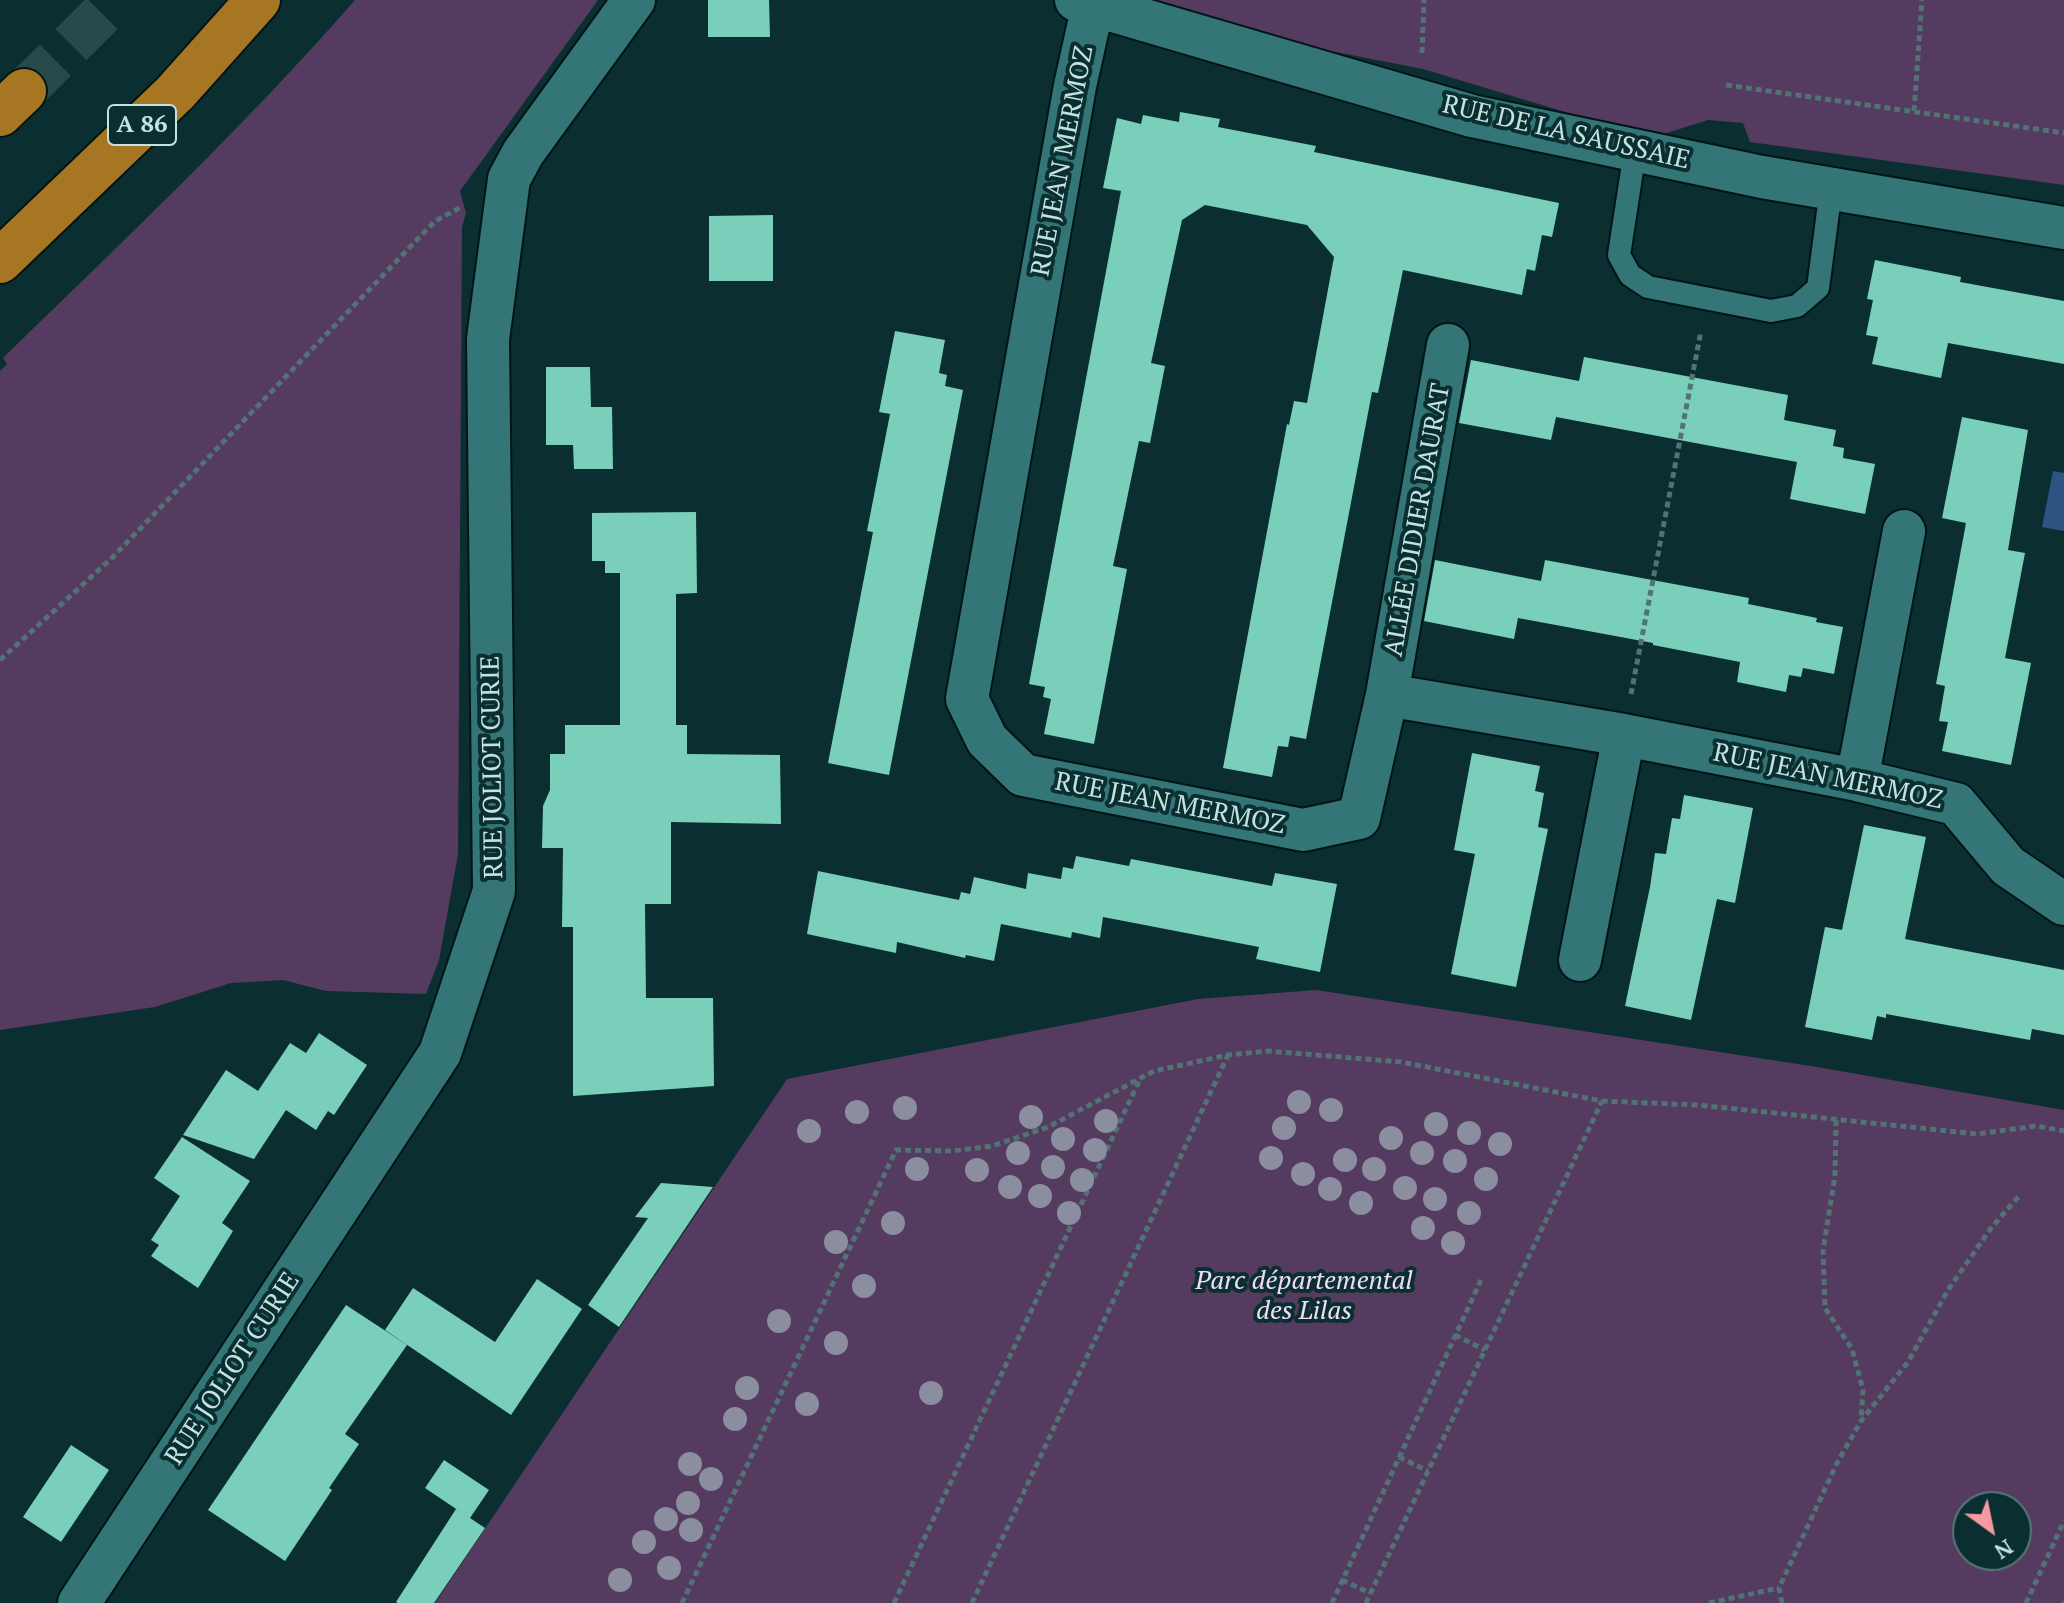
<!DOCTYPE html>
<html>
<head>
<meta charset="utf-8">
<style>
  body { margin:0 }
  #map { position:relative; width:2064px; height:1603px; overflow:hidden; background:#0b2f30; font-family:"PT Serif",serif }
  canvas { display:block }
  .north { position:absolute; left:1952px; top:1491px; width:80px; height:80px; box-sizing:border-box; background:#0b2f30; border:2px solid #557778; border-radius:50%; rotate:147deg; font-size:22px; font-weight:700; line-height:32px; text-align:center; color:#c3e3e3 }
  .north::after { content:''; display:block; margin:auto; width:28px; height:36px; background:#f49aa0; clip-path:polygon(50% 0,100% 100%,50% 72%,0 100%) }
</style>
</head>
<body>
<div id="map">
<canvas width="2064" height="1603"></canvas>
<div class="north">N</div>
</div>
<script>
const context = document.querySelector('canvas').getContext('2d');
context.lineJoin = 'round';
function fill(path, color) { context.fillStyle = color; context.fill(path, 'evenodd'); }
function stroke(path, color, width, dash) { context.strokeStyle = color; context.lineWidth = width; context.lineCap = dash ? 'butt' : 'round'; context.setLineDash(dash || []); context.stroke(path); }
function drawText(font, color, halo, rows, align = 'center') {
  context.font = font + ' "PT Serif",serif'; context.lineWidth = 8; context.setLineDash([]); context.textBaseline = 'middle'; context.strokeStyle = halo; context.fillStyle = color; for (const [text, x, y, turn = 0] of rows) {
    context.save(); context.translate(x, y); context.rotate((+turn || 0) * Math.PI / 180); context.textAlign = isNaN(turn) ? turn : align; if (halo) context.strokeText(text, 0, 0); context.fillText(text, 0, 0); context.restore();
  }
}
fill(new Path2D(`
  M 355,0 L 598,0 L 460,191 L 466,213 L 462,227 L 458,854 L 439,960 L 426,994 L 326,991 L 283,980 L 231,983 L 155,1007 L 0,1030 L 0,371 L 7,364 L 3,358 C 123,241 245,126 355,0 Z
  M 1150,0 L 2064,0 L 2064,185 L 1750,142 L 1743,123 L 1708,120 L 1651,138 L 1423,69 L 1264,38 Z
  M 1316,990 L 1817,1067 L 2064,1110 L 2064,1603 L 435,1603 L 787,1079 L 1198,999 ZM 1968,1507 L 2016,1507 L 2016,1555 L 1968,1555 Z`), '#553b60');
fill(new Path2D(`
  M 2053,471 L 2064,473 L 2064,531 L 2042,527 Z`), '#2f5382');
fill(new Path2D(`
  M 708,0 L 769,0 L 770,37 L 708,37 Z
  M 1180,112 L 1220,119 L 1218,127 L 1316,146 L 1314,152 L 1559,203 L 1552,237 L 1542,235 L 1535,271 L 1527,269 L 1522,295 L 1403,270 L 1378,393 L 1372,392 L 1306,739 L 1290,736 L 1288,747 L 1278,746 L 1272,777 L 1223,768 L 1287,424 L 1289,425 L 1294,401 L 1307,403 L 1334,257 L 1307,225 L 1205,205 L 1182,220 L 1151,363 L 1165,366 L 1150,443 L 1139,441 L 1113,566 L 1127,569 L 1094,744 L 1044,734 L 1051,699 L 1043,697 L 1045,687 L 1029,684 L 1121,191 L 1103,188 L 1117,118 L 1141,124 L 1143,115 L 1179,122 Z
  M 773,215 L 773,281 L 709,281 L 709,216 Z
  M 1875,260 L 1961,277 L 1960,282 L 2064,301 L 2064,364 L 1948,343 L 1941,378 L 1872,364 L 1878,337 L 1866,335 L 1873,300 L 1867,299 Z
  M 895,331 L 945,340 L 939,373 L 947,375 L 945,386 L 963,390 L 889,775 L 828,763 L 873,532 L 867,531 L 890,414 L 879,412 Z
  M 1584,357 L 1788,395 L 1784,420 L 1836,430 L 1833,446 L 1844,448 L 1843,458 L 1875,464 L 1865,514 L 1790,499 L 1797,462 L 1556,417 L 1551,440 L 1459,423 L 1471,360 L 1579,381 Z
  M 546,367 L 590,367 L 591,407 L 612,407 L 613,469 L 574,469 L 573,445 L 546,445 Z
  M 1962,417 L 2028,430 L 2008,550 L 2025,553 L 2005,658 L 2031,663 L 2011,765 L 1942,751 L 1948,722 L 1939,721 L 1945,686 L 1936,684 L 1966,523 L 1942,518 Z
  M 696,512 L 697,593 L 676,594 L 676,725 L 687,725 L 687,754 L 780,755 L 781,824 L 671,822 L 671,904 L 645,904 L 646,998 L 713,998 L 714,1086 L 573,1096 L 573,927 L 562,927 L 563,848 L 542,848 L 543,806 L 550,790 L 550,754 L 565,754 L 565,725 L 620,725 L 620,573 L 605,573 L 605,561 L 592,561 L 592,513 Z
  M 1435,560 L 1541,581 L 1545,560 L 1749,598 L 1748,604 L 1817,618 L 1816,622 L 1843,627 L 1834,674 L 1803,668 L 1801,677 L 1789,675 L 1786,692 L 1737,682 L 1740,662 L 1653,645 L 1653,643 L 1518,618 L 1514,639 L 1424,621 Z
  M 1472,753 L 1540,766 L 1535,791 L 1544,793 L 1538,827 L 1548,829 L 1516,987 L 1451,974 L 1475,854 L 1454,850 Z
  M 1684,795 L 1753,808 L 1735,903 L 1717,899 L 1691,1020 L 1625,1006 L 1650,887 L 1655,853 L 1666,854 L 1672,818 L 1680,819 Z
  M 1864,825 L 1926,837 L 1905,939 L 2064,970 L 2064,1035 L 2032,1029 L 2030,1040 L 1886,1014 L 1886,1018 L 1877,1016 L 1872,1040 L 1805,1027 L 1825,927 L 1842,930 Z
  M 1076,856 L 1129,866 L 1131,859 L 1272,886 L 1275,873 L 1337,884 L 1320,972 L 1256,959 L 1259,947 L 1103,917 L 1100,938 L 1072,932 L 1071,938 L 1001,924 L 994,961 L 966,955 L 965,958 L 897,942 L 896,953 L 807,934 L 818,871 L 959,900 L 961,892 L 970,894 L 974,877 L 1026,889 L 1028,873 L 1061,879 L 1063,867 L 1073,869 Z
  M 319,1033 L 367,1065 L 334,1115 L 328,1111 L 316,1130 L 286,1110 L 254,1159 L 183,1135 L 226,1070 L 258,1091 L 290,1043 L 306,1053 Z
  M 182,1137 L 250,1181 L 222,1223 L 233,1231 L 198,1288 L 151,1256 L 159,1245 L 151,1240 L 180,1196 L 154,1178 Z
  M 661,1183 L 713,1187 L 619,1327 L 588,1305 L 648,1218 L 635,1217 Z
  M 537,1279 L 582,1309 L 511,1415 L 385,1330 L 413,1288 L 495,1342 Z
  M 346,1305 L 407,1345 L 345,1434 L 359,1444 L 329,1488 L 332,1490 L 285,1561 L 208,1510 Z
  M 71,1445 L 109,1470 L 61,1542 L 23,1517 Z
  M 444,1460 L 489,1490 L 470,1518 L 485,1528 L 434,1603 L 398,1603 L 396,1602 L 456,1509 L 468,1517 L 425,1488 Z`), '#7acfba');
stroke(new Path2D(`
  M 24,91 L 116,0`), '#274a4b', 44, [44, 22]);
const service = new Path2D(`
  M 1635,151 L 1619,255 L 1630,275 L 1648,287 L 1771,311 L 1797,306 L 1818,288 L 1831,189`);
const minor = new Path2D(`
  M 1076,0 L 1472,116 L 1762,177 L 2064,228
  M 1093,5 L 1075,86 L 967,699 L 987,740 L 1023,775 L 1303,830 L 1359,818 L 1387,695 L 1624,735 L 1857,780 L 1956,804 L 2008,866 L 2064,904
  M 1387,695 L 1448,345
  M 1857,780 L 1904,531
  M 1580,960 L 1624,735
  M 79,1603 L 440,1053 L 494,891 L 488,339 L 509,179 L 523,153 L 634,0`);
const motorway = new Path2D(`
  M 0,114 L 24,91
  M 0,261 L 175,93 L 258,0`);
stroke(service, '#021516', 26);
stroke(minor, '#021516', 46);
stroke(motorway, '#021516', 48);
stroke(new Path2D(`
  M 1422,53 L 1424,0
  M 1726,85 L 2064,133
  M 1914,111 L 1922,0
  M 0,660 L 112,558 L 435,221 L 463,206
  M 1631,694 L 1701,331
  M 1836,1120 L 1835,1176 L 1823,1250 L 1825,1308 L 1852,1349 L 1863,1390 L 1861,1420
  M 1455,1335 L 1485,1350
  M 1399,1457 L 1428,1471
  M 1342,1580 L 1370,1593
  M 682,1603 L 896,1150 L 952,1151 L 992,1146 L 1048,1127 L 1154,1071 L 1228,1055 L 1268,1051 L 1401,1062 L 1602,1101 L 1698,1105 L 1977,1134 L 2036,1126 L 2064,1131
  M 894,1603 L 1140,1079
  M 972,1603 L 1228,1055
  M 1332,1603 L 1481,1280
  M 1366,1603 L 1602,1101
  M 1709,1603 L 1779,1588
  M 1782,1603 L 1779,1588 L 1837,1463 L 1861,1421 L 1908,1362 L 1948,1290 L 1991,1228 L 2020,1195
  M 2026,1603 L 2064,1521
  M 2063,1603 L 2064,1602`), '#517374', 5, [6, 4]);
stroke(service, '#347677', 22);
stroke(minor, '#347677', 42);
stroke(motorway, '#a77622', 44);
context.fillStyle = '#8a8e9f';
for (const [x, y] of [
  [1299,1102],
  [905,1108],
  [1331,1110],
  [857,1112],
  [1031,1117],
  [1106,1121],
  [1436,1124],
  [1284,1128],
  [809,1131],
  [1469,1133],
  [1391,1138],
  [1063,1139],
  [1500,1144],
  [1095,1150],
  [1018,1153],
  [1422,1153],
  [1271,1158],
  [1345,1160],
  [1455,1161],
  [1053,1167],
  [917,1169],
  [1374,1169],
  [977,1170],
  [1303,1174],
  [1486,1179],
  [1082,1180],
  [1010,1187],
  [1405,1188],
  [1330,1189],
  [1040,1196],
  [1435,1199],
  [1361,1203],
  [1069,1213],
  [1469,1213],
  [893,1223],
  [1423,1228],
  [836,1242],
  [1453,1243],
  [864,1286],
  [779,1321],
  [836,1343],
  [747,1388],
  [931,1393],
  [807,1404],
  [735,1419],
  [690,1464],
  [711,1479],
  [688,1503],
  [666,1519],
  [691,1530],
  [644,1542],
  [669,1568],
  [620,1580]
]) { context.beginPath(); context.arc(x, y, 12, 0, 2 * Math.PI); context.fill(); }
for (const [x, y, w] of [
  [142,125,68]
]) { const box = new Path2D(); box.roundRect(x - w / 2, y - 20, w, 40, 6); context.fillStyle = '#0b2f30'; context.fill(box); stroke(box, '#c3e3e3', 2); }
drawText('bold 24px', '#c3e3e3', null, [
  ["A 86",142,125]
]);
drawText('26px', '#c3e3e3', '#0b2f30', [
  ["RUE DE LA SAUSSAIE",1566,133,13],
  ["RUE JEAN MERMOZ",1063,161,-79],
  ["ALLÉE DIDIER DAURAT",1418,520,-80],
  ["RUE JOLIOT CURIE",493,767,-91],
  ["RUE JEAN MERMOZ",1828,777,12],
  ["RUE JEAN MERMOZ",1170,804,11],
  ["RUE JOLIOT CURIE",233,1369,-57]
]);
drawText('italic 26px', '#f1dbfa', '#0b2f30', [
  ["Parc départemental",1304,1282],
  ["des Lilas",1304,1312]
]);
</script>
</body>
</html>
